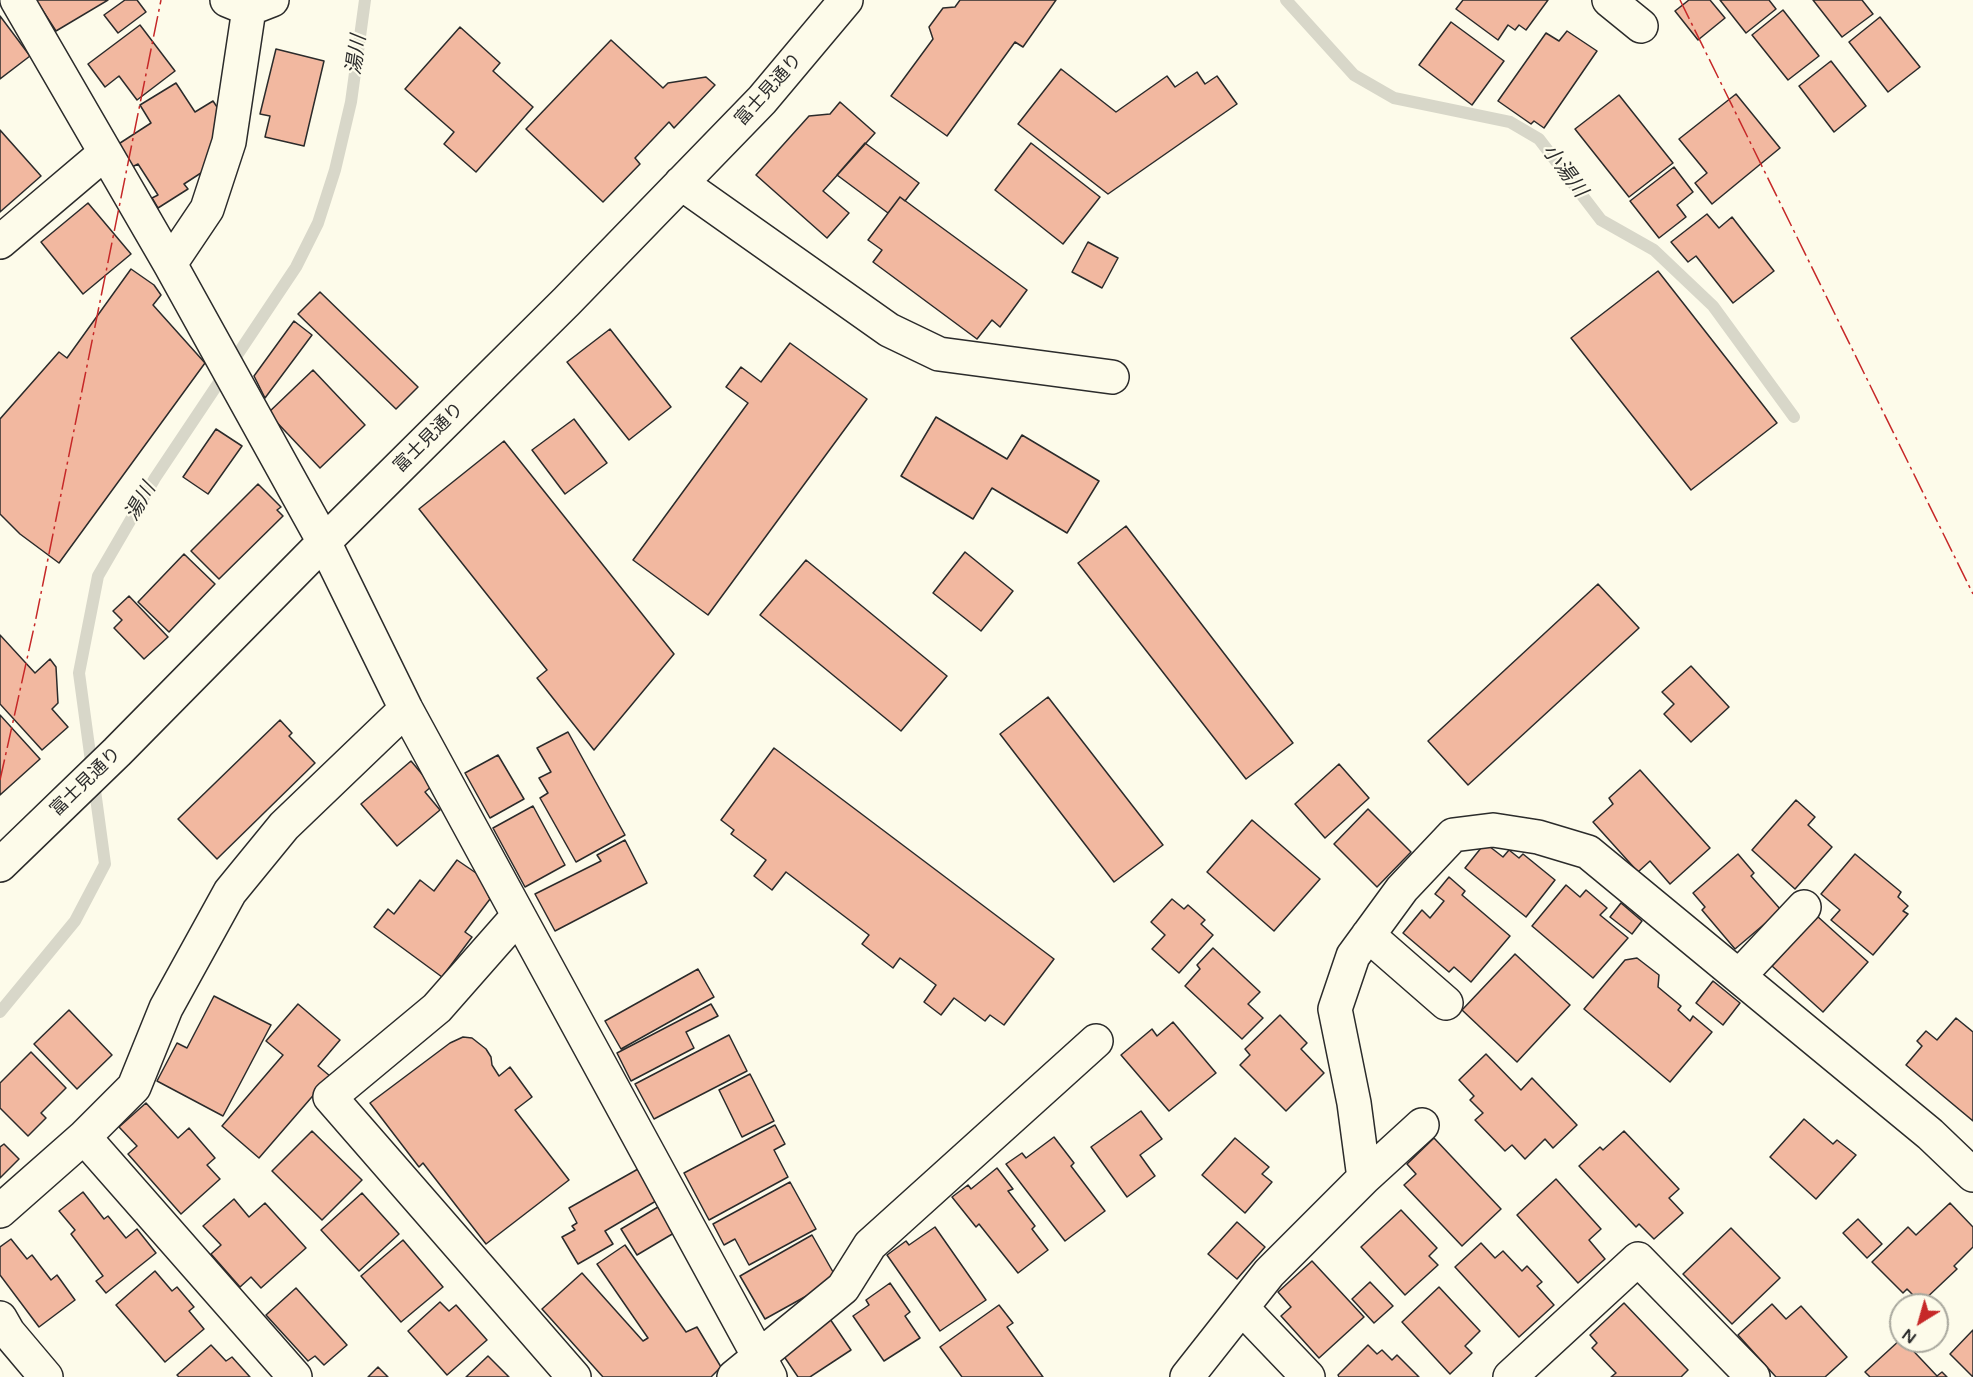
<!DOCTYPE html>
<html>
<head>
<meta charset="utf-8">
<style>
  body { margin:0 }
  #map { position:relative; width:1973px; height:1377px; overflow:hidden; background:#fdfbea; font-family:"Varela Round",sans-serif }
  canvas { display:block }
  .north { position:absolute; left:1889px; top:1293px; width:60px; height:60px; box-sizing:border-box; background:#fdfbea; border:2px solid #a9a89e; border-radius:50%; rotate:217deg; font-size:16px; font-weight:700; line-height:24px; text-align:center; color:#2b2b2b }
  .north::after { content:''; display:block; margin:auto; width:21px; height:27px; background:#c62828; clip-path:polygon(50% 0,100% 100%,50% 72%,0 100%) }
</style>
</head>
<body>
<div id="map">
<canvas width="1973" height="1377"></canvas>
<div class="north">N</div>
</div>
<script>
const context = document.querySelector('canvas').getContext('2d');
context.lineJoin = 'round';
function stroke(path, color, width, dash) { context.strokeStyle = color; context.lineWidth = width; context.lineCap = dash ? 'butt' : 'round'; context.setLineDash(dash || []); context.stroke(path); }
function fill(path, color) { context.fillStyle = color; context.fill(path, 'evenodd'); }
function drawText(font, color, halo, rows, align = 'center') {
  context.font = font + ' "Varela Round","Noto Sans JP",sans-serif'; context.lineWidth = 4.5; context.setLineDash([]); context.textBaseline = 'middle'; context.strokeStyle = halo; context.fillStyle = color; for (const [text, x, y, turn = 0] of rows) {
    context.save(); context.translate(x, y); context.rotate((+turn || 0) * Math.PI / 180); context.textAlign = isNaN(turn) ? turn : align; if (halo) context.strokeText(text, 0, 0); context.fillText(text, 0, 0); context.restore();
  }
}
stroke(new Path2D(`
  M 1286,0 L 1354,75 L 1394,98 L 1510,122 L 1539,139 L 1601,220 L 1654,250 L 1713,306 L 1794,417
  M 0,1012 L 75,921 L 105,864 L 79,673 L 98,576 L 155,478 L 296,267 L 318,223 L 335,170 L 351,102 L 365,0`), '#d8d7c9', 12);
const building = new Path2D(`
  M 36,0 L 108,0 L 56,31 Z
  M 125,0 L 137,0 L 146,12 L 118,33 L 104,15 Z
  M 960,0 L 1056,0 L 1023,47 L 1015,42 L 947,136 L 891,96 L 933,39 L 929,27 L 943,8 L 955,7 Z
  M 1463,0 L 1548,0 L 1526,30 L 1519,25 L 1515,30 L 1508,25 L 1498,40 L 1456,9 Z
  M 1689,0 L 1710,0 L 1725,18 L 1698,40 L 1675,11 Z
  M 1720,0 L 1769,0 L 1776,9 L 1746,33 Z
  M 1813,0 L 1862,0 L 1873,14 L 1842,37 Z
  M 1783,10 L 1819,56 L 1788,80 L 1752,35 Z
  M 0,16 L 30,56 L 0,79 Z
  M 1880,17 L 1920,67 L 1888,92 L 1849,42 Z
  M 1451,22 L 1504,61 L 1472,105 L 1419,65 Z
  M 140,25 L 175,71 L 137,100 L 119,76 L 105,87 L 88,64 Z
  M 460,27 L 500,63 L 493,71 L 533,107 L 476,172 L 444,144 L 454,132 L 405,89 Z
  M 1567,31 L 1597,51 L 1544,128 L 1534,121 L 1531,124 L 1498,101 L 1546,33 L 1559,41 Z
  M 611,40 L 663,88 L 668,83 L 706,77 L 715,85 L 674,128 L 669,122 L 635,158 L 640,164 L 603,202 L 526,129 Z
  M 276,49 L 324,61 L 304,146 L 265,137 L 270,116 L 260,114 Z
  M 1831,61 L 1866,106 L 1834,132 L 1799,86 Z
  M 1061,69 L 1116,112 L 1167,76 L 1175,87 L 1197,72 L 1205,84 L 1217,76 L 1237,104 L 1108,194 L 1018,124 Z
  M 176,83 L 195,112 L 213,101 L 221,113 L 204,171 L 184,184 L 188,189 L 158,208 L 152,198 L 158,195 L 138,164 L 132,167 L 117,145 L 151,123 L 140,105 Z
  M 1736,94 L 1780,148 L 1712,204 L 1695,183 L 1707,173 L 1679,139 Z
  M 1619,95 L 1673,163 L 1629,197 L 1575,129 Z
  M 840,102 L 875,133 L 823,191 L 849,213 L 827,238 L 756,175 L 809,116 L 830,114 Z
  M 0,130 L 41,176 L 0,212 Z
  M 865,143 L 919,183 L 905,201 L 900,197 L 888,213 L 837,175 Z
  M 1031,143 L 1100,197 L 1063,244 L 995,190 Z
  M 1674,167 L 1693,192 L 1677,205 L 1686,217 L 1659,238 L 1630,201 Z
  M 900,197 L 1027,290 L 1000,327 L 992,320 L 977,339 L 873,262 L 882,250 L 868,240 Z
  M 88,203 L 131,254 L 83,294 L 41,242 Z
  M 1707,214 L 1719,228 L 1732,217 L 1774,271 L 1733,303 L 1696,256 L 1688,262 L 1671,242 Z
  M 1088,242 L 1118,258 L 1102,288 L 1072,272 Z
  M 131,269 L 154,285 L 161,295 L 153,305 L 205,363 L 59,563 L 20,534 L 0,514 L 0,419 L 59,352 L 67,358 Z
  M 1658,271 L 1777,423 L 1691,490 L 1571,338 Z
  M 320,292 L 418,387 L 396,409 L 298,314 Z
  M 294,321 L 312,335 L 265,398 L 254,376 Z
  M 610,329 L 671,407 L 629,440 L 567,362 Z
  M 790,343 L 867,399 L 708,615 L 633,560 L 748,403 L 726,387 L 741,367 L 761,382 Z
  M 313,370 L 365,425 L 320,468 L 268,413 Z
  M 936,417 L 1007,459 L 1022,435 L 1099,481 L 1067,533 L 992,488 L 973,519 L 901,476 Z
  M 574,419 L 607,463 L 565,494 L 532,450 Z
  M 216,429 L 242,446 L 208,494 L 183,477 Z
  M 504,441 L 674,654 L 594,750 L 537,678 L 547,670 L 419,509 Z
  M 258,484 L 281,507 L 277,510 L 283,516 L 219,579 L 191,551 Z
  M 1126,526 L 1293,743 L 1246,779 L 1078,563 Z
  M 965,552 L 1013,591 L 981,631 L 933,593 Z
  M 184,554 L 215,584 L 169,632 L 138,602 Z
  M 806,560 L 947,676 L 901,731 L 760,615 Z
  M 1598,584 L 1639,628 L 1468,785 L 1428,741 Z
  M 129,596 L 168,637 L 144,659 L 114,628 L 122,620 L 113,611 Z
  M 0,635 L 35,673 L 50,659 L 56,667 L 58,703 L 52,709 L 68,727 L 42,750 L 0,704 Z
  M 1691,666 L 1729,707 L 1691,742 L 1664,714 L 1674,704 L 1662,692 Z
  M 1048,697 L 1163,845 L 1114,882 L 1000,734 Z
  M 0,715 L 40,759 L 0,795 Z
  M 280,720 L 292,733 L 289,736 L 315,763 L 217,859 L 178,819 Z
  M 568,732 L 625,835 L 576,862 L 540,798 L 548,793 L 539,778 L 551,772 L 537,748 Z
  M 774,748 L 1054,959 L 1004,1025 L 990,1015 L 985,1021 L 954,998 L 941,1015 L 924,1002 L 936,985 L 900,958 L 893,968 L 862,944 L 869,935 L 786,872 L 772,890 L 754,876 L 766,860 L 731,834 L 734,830 L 721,820 Z
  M 498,755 L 524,799 L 490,818 L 465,773 Z
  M 411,761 L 432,786 L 425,792 L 440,810 L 397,846 L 361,804 Z
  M 1339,764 L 1369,798 L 1325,838 L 1295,804 Z
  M 1640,770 L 1710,848 L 1670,884 L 1650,861 L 1638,872 L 1593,822 L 1613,804 L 1609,798 Z
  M 1796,800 L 1815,817 L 1808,825 L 1832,847 L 1795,889 L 1752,850 Z
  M 533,806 L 565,865 L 525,887 L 493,828 Z
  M 1368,809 L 1411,852 L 1377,887 L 1334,844 Z
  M 1252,820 L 1320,879 L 1274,931 L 1207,872 Z
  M 625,840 L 647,883 L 555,931 L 535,894 L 601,861 L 597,855 Z
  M 1485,843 L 1503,857 L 1509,850 L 1519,858 L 1523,854 L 1555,880 L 1526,917 L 1465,868 Z
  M 1738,854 L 1754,873 L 1751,876 L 1781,910 L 1735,949 L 1702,910 L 1705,907 L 1693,893 Z
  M 1855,854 L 1901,892 L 1898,897 L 1908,906 L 1903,911 L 1908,914 L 1873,955 L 1831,920 L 1840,910 L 1821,894 Z
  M 457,860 L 479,875 L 490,899 L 465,932 L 472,937 L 442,977 L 374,927 L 388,909 L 394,914 L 420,880 L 434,891 Z
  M 1449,877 L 1465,891 L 1462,895 L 1510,936 L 1471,982 L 1454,967 L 1449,972 L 1403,933 L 1422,910 L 1430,918 L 1444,901 L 1435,894 Z
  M 1566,885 L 1580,897 L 1586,890 L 1607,908 L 1600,915 L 1628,938 L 1593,978 L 1532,926 Z
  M 1172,899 L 1184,909 L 1188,905 L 1205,920 L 1201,924 L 1213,935 L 1179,973 L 1152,949 L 1165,935 L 1151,922 Z
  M 1621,903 L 1642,921 L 1632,934 L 1610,917 Z
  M 1817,916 L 1868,962 L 1823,1012 L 1772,966 Z
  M 1213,948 L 1260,992 L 1248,1004 L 1263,1018 L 1242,1039 L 1185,986 L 1200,969 L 1197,965 Z
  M 1515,954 L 1570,1005 L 1517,1062 L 1462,1010 Z
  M 1637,958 L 1659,975 L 1658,987 L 1681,1006 L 1678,1010 L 1690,1021 L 1693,1016 L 1712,1032 L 1670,1082 L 1584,1009 L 1625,960 Z
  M 698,969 L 714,997 L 621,1049 L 605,1021 Z
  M 1713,981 L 1740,1003 L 1723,1025 L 1696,1003 Z
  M 214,996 L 271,1025 L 223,1116 L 157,1081 L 177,1043 L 187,1048 Z
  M 298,1004 L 340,1040 L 318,1066 L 330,1076 L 259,1158 L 222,1126 L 283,1055 L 266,1041 Z
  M 711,1004 L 718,1016 L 686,1032 L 694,1048 L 631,1081 L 617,1053 Z
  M 69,1010 L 112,1055 L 77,1089 L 34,1044 Z
  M 1280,1015 L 1307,1043 L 1301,1049 L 1324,1073 L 1286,1111 L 1240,1065 L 1250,1055 L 1245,1049 Z
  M 1956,1018 L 1973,1032 L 1973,1121 L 1906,1065 L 1922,1046 L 1917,1041 L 1926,1031 L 1937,1040 Z
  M 1173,1022 L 1216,1073 L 1169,1111 L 1121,1055 L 1152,1029 L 1157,1036 Z
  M 729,1035 L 747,1071 L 654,1119 L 635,1084 Z
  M 463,1037 L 472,1038 L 486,1049 L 491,1057 L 492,1065 L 499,1076 L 510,1067 L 532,1097 L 515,1110 L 569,1180 L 486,1244 L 423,1163 L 419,1167 L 370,1103 L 450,1043 Z
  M 31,1052 L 66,1088 L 41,1113 L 46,1118 L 28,1136 L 0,1108 L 0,1083 Z
  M 1486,1054 L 1521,1090 L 1532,1078 L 1577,1125 L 1553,1148 L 1545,1139 L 1525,1159 L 1512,1145 L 1505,1151 L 1475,1120 L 1483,1113 L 1470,1100 L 1474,1096 L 1459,1080 Z
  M 750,1074 L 774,1121 L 742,1137 L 719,1090 Z
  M 146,1103 L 178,1138 L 189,1128 L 215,1158 L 207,1165 L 220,1179 L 181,1214 L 128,1154 L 137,1146 L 119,1127 Z
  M 1141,1111 L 1162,1139 L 1140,1155 L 1155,1176 L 1127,1197 L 1091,1147 Z
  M 1804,1119 L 1833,1144 L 1837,1140 L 1856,1155 L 1816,1199 L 1770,1157 Z
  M 775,1125 L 785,1144 L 774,1150 L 788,1177 L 709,1220 L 684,1173 Z
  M 312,1131 L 362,1180 L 322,1220 L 272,1171 Z
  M 1624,1131 L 1679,1189 L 1669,1198 L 1683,1213 L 1654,1239 L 1639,1224 L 1636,1227 L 1579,1166 L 1600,1147 L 1603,1150 Z
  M 1054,1137 L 1074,1163 L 1071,1166 L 1105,1211 L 1065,1241 L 1006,1164 L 1022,1153 L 1026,1158 Z
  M 1235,1138 L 1269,1167 L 1262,1174 L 1272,1182 L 1245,1213 L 1202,1175 Z
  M 1434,1138 L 1501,1209 L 1462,1246 L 1404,1185 L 1416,1174 L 1407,1164 Z
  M 4,1144 L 19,1159 L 0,1178 L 0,1147 Z
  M 997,1168 L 1013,1189 L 1008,1191 L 1035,1226 L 1032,1229 L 1048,1250 L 1018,1273 L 979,1224 L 976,1227 L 952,1197 L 968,1185 L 971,1189 Z
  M 638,1169 L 656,1201 L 605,1231 L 613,1244 L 578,1264 L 562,1237 L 575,1230 L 572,1226 L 577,1223 L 569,1208 Z
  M 1556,1179 L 1601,1229 L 1589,1240 L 1605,1259 L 1578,1283 L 1517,1215 Z
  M 790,1182 L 816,1229 L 749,1265 L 735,1239 L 724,1245 L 713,1224 Z
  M 83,1192 L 104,1219 L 108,1216 L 126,1238 L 137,1229 L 156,1253 L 106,1293 L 96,1281 L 103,1276 L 71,1234 L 75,1230 L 59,1211 Z
  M 362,1193 L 399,1234 L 359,1271 L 321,1230 Z
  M 234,1199 L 249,1217 L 265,1203 L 306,1248 L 261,1288 L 251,1277 L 240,1287 L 211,1254 L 221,1245 L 203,1226 Z
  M 1950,1203 L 1973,1227 L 1973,1247 L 1954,1266 L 1957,1269 L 1921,1303 L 1907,1289 L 1903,1293 L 1872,1262 L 1908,1227 L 1916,1235 Z
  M 658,1207 L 674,1233 L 637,1255 L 621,1229 Z
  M 1401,1210 L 1437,1248 L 1429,1256 L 1438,1265 L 1405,1295 L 1361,1247 Z
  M 1858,1219 L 1882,1244 L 1867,1258 L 1843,1233 Z
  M 1237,1222 L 1265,1247 L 1237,1279 L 1208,1254 Z
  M 935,1227 L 986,1300 L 940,1331 L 887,1255 L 906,1241 L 909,1245 Z
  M 1731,1228 L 1780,1278 L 1732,1324 L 1683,1274 Z
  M 812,1235 L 837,1279 L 765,1319 L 740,1276 Z
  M 11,1239 L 27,1259 L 32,1255 L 51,1280 L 57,1275 L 75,1300 L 39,1327 L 0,1275 L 0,1247 Z
  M 403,1240 L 443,1287 L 401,1322 L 361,1276 Z
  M 1481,1243 L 1495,1258 L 1503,1251 L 1522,1271 L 1527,1266 L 1542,1282 L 1537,1286 L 1554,1305 L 1519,1337 L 1455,1267 Z
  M 625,1245 L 686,1332 L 697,1327 L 721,1367 L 711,1377 L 603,1377 L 542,1309 L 582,1273 L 643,1341 L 648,1338 L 597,1264 Z
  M 1312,1261 L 1364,1317 L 1319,1358 L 1281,1316 L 1291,1307 L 1278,1292 Z
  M 155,1271 L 172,1291 L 177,1287 L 194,1307 L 189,1311 L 204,1329 L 165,1362 L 116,1305 Z
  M 1370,1282 L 1393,1306 L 1374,1323 L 1352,1299 Z
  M 890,1283 L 910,1312 L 905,1316 L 920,1338 L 884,1361 L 853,1316 L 869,1305 L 866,1300 Z
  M 1439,1287 L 1480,1331 L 1465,1346 L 1472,1353 L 1450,1374 L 1402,1322 Z
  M 296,1288 L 347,1345 L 324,1365 L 315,1356 L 308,1361 L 266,1315 Z
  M 440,1302 L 449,1311 L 456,1305 L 487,1340 L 447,1375 L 408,1331 Z
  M 1624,1303 L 1688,1370 L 1681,1377 L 1611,1377 L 1616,1373 L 1592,1348 L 1597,1343 L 1590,1335 Z
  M 1772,1304 L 1786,1319 L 1801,1306 L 1847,1357 L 1825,1377 L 1776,1377 L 1738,1335 Z
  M 999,1305 L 1013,1323 L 1007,1327 L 1043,1377 L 962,1377 L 940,1347 Z
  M 830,1319 L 851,1350 L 810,1377 L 798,1377 L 781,1352 Z
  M 1973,1330 L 1973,1377 L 1950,1354 Z
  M 1901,1339 L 1901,1341 L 1904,1341 L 1937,1376 L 1942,1372 L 1947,1377 L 1870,1377 L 1865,1372 Z
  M 211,1345 L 226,1361 L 232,1357 L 250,1377 L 179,1377 L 177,1375 Z
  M 1368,1345 L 1377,1354 L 1382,1350 L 1392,1360 L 1397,1355 L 1419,1377 L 1339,1377 L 1338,1375 Z
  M 488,1356 L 509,1377 L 466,1377 Z
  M 378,1367 L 388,1377 L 368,1377 Z`);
fill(building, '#f2b8a0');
stroke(building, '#2b2b2b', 1.5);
const minor = new Path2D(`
  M 17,0 L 170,264 L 324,542 L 406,709 L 770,1377
  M 227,0 L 249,9 L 272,0
  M 1609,0 L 1641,26
  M 681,183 L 889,330 L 939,354 L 1112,377
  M 0,242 L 105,153
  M 170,264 L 207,209 L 229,142 L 249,9
  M 0,865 L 117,752 L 324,542 L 567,301 L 762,100 L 846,0
  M 518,916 L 437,1008 L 330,1097 L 574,1377
  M 1368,935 L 1446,1003
  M 1740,975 L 1804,907
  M 84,1137 L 295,1377
  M 1364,1178 L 1354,1103 L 1335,1009 L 1353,956 L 1402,889 L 1453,835 L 1493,830 L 1538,837 L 1588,852 L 1930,1134 L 1973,1175
  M 0,1211 L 84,1137 L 134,1087 L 166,1008 L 230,892 L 284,826 L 406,709
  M 1242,1308 L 1308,1377
  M 0,1318 L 8,1332 L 46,1377
  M 734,1377 L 843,1288 L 870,1245 L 1096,1041
  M 1187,1377 L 1269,1273 L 1364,1178 L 1422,1125
  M 1510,1377 L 1638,1259 L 1753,1377`);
stroke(minor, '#2b2b2b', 36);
stroke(minor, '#fdfbea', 33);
stroke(new Path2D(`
  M 1680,0 L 1973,594
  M 0,780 L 35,623 L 161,0`), '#c62828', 1.5, [21, 4.5, 3, 4.5]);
drawText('18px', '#2b2b2b', '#fdfbea', [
  ["富士見通り",769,90,-48],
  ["富士見通り",429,438,-45],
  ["富士見通り",86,782,-44]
]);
drawText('italic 20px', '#2b2b2b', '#fdfbea', [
  ["湯川",357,55,-82],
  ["小湯川",1564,171,53],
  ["湯川",141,502,-60]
]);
</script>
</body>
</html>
